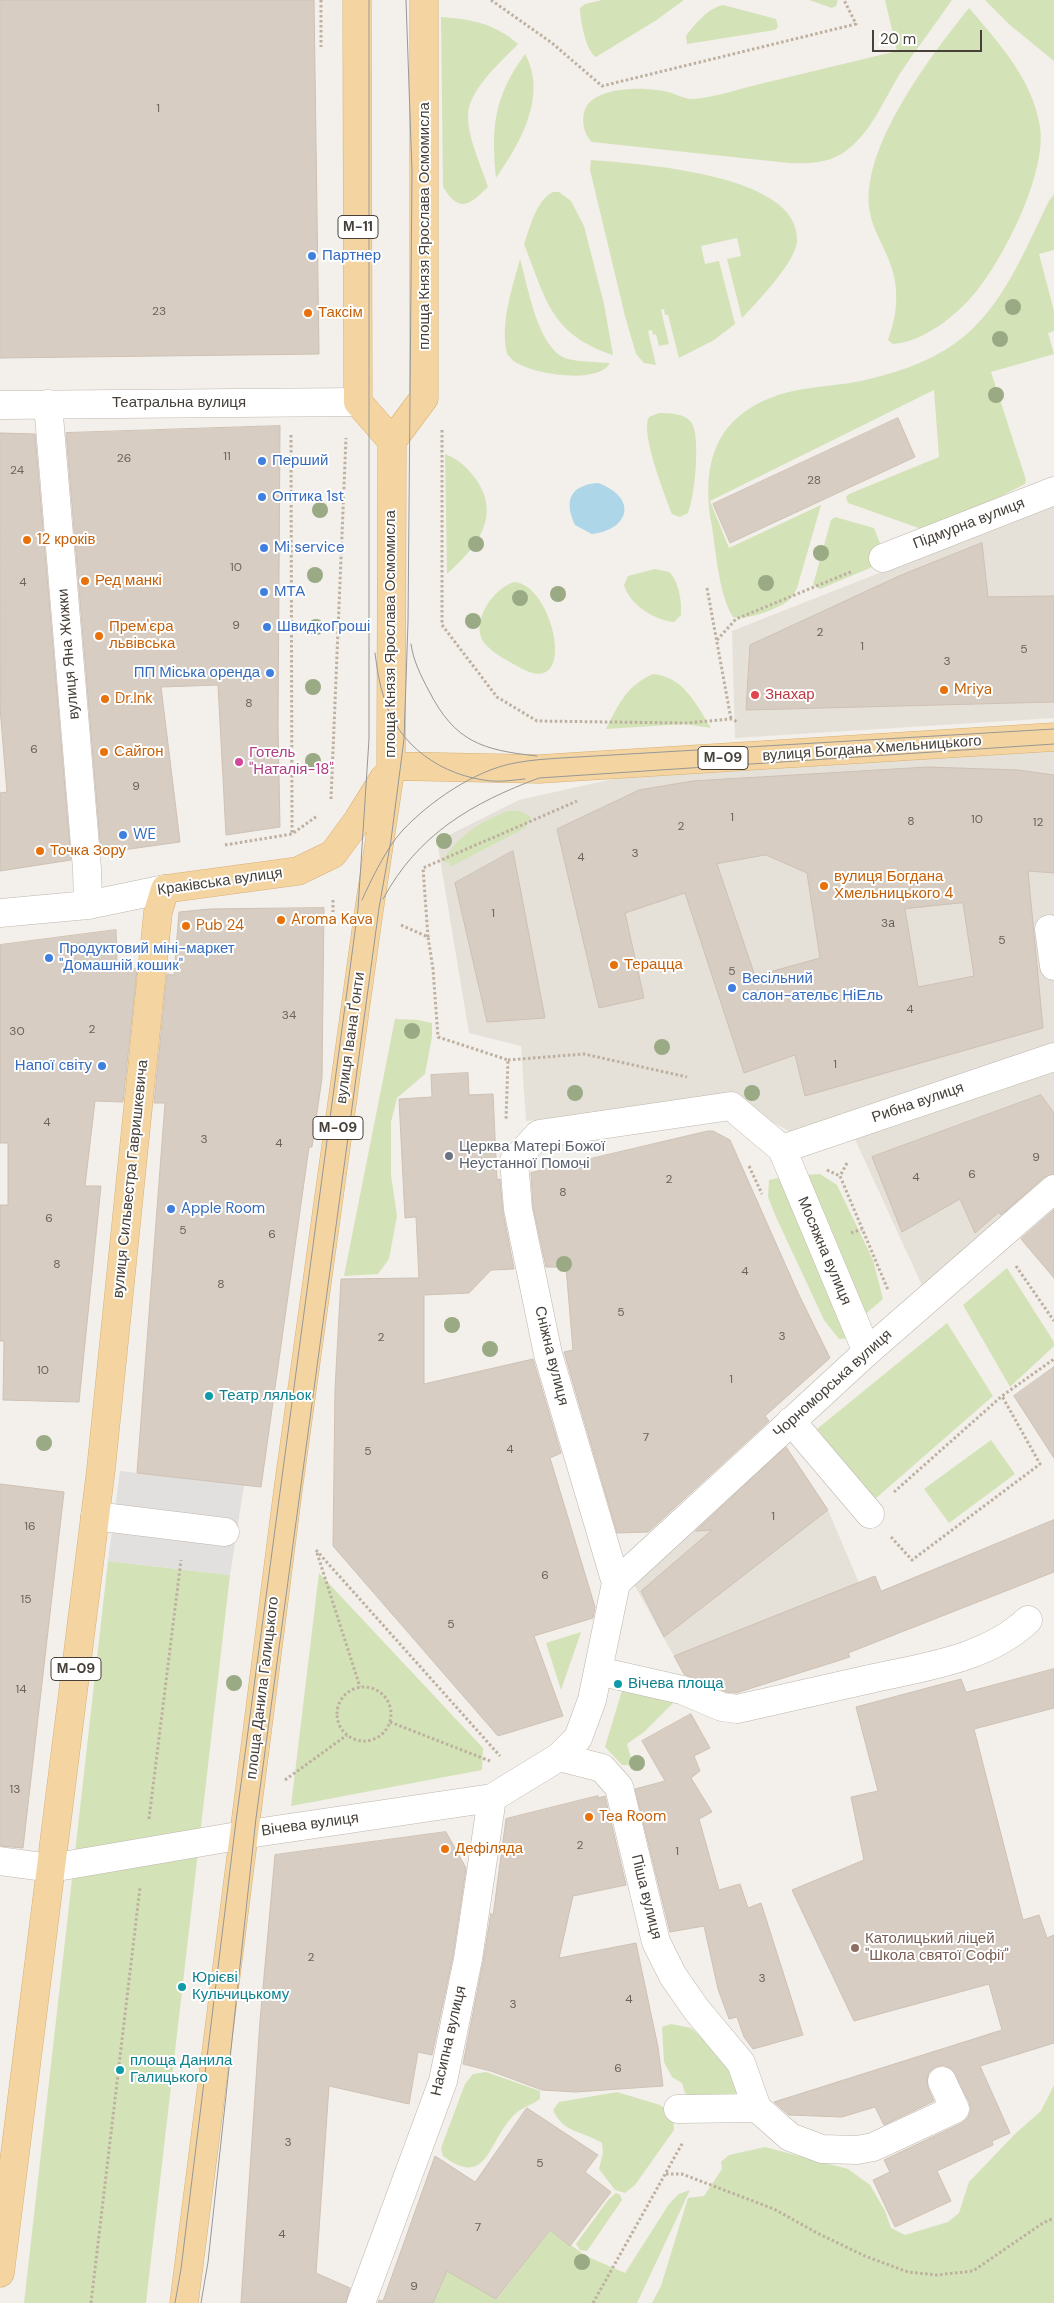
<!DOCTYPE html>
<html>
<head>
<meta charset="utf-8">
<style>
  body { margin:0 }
  #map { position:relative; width:1054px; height:2303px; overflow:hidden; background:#f3efea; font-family:"DM Sans",sans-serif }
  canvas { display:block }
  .scale { position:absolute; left:872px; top:30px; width:110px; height:22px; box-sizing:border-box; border:2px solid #464039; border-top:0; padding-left:6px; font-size:15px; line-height:18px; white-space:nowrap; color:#464039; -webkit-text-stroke:4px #fff; paint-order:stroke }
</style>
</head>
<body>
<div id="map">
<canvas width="1054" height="2303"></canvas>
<div class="scale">20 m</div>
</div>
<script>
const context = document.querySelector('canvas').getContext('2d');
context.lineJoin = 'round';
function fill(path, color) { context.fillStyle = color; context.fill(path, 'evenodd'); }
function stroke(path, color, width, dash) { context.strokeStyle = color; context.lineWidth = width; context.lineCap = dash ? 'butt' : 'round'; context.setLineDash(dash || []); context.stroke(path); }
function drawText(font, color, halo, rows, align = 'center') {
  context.font = font + ' "DM Sans",sans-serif'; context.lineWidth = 4; context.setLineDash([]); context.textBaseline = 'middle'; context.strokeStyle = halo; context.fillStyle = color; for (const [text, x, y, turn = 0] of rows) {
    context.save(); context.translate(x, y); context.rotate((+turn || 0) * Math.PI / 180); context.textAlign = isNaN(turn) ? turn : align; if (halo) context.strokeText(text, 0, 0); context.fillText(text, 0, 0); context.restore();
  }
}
fill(new Path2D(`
  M 1054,504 L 1054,718 L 735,738 L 732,631 Z
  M 1054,749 L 1054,1045 L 793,1133 L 728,1099 L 526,1121 L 521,1046 L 469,1033 L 437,841 L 519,800 L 622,777 Z
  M 1054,1065 L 1054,1182 L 926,1294 L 853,1135 Z
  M 780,1444 L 795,1460 L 828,1510 L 865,1597 L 686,1678 L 631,1579 Z`), '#e6e1d8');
fill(new Path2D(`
  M 602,0 L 684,0 L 655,21 L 596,57 C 586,52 580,19 580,8 L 585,4 Z
  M 809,0 L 838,0 L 836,6 L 832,8 Z
  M 885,0 L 952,0 C 935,25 916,49 899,75 C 884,100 871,132 847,150 C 831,163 809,164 789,163 L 592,142 C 582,133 579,111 591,101 C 608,86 648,87 668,92 C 676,94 686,100 694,99 C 716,97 738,89 760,84 C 806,73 851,62 897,51 Z
  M 985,0 L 1054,0 L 1054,61 L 1010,25 Z
  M 723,5 L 776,19 L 778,27 L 775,30 L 687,44 L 686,36 C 695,24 708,8 723,5 Z
  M 969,8 C 999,43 1033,80 1040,127 C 1047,173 1004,258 975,293 C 956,316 923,342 893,344 L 888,340 C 898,313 900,286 888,258 C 882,243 873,229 870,213 C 858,150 932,54 969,8 Z
  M 441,17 C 471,19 496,24 518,44 C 501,62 468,90 468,116 C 468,139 481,165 488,187 C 469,205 460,214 443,187 Z
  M 525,54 C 548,95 520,144 496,178 C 491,126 494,97 525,54 Z
  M 591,160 C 637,164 801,173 797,241 C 796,262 757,302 742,318 L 727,259 L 741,256 L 737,238 L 701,246 L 705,264 L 719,261 L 735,324 L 714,340 L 679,358 L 668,315 L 665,315 L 664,309 L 661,310 L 669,344 L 659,346 L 656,334 L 653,335 L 652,330 L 648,331 L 656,365 L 644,363 L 636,354 L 625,316 L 590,170 Z
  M 553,192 L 559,192 L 571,201 L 584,226 L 604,304 L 613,355 C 550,334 546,299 524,244 C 530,228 536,200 553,192 Z
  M 1054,194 L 1054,250 L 1039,254 L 1054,311 L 1054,331 L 1048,333 L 1054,354 L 991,372 L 1026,480 L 1025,484 L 930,532 L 848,503 L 846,497 L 849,494 L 939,457 L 934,390 L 710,501 L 729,548 L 821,505 L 797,588 C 794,594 791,600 785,603 C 774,610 745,621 733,617 C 718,593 716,549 711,521 C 701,458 719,412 785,393 C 807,387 832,386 856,382 C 889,375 926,364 954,344 C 1002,311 1024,251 1049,201 Z
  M 520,259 C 528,286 538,351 568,359 C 581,362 596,362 610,363 C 598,385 533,374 515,362 C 512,360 509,356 507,354 C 500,323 512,289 520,259 Z
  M 659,413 C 669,413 684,413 691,422 C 701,434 695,498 688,513 L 680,517 L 672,514 C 665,495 640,433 649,417 Z
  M 445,454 C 459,460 466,466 475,478 C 503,516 476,548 447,574 Z
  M 835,517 L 874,528 L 885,556 L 882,563 L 820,589 L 813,585 L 831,520 Z
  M 655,569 L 669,572 C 679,581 682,602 681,615 L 674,622 C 654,620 630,605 624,585 L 628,576 Z
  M 514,582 C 554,584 580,703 519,667 C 508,661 496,655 487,646 C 467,626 492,589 514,582 Z
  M 653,674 C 684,677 696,704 711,728 L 685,724 L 606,729 C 619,704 626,686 653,674 Z
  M 508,811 L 520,811 L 531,817 L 525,828 L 450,867 L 449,862 L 446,863 L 443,860 C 459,835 481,821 508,811 Z
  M 395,1019 L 418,1020 L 432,1023 L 432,1037 L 425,1074 L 397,1098 L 391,1122 L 391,1175 L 397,1216 L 389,1259 L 378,1274 L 344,1276 Z
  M 820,1174 L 837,1185 L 873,1260 L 883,1299 L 862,1317 L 852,1338 L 839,1339 L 824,1320 L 776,1217 L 768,1197 L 769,1180 L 787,1176 Z
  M 1007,1268 L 1054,1342 L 1054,1346 L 1010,1387 L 963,1305 Z
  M 947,1323 L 993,1396 L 875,1499 L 817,1429 Z
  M 991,1440 L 1015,1474 L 949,1523 L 924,1489 Z
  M 108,1561 L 230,1575 L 146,2303 L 24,2303 Z
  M 319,1573 L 483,1748 L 482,1770 L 291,1806 Z
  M 581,1632 L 561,1690 L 546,1643 Z
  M 624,1684 L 677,1699 L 644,1732 L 627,1744 L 633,1765 L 622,1765 L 605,1747 Z
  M 671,2024 L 691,2028 L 706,2041 L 743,2085 L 735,2100 L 702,2103 L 685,2093 L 682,2083 L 672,2077 L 664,2062 L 662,2027 Z
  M 486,2072 L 540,2091 L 540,2099 C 532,2105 522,2107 514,2115 C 488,2140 488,2190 443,2156 L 441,2148 L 465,2084 L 473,2074 Z
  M 1054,2085 L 1054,2303 L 652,2303 L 661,2286 L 688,2198 L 704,2196 L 722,2169 L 721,2162 L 729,2155 L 765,2147 L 848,2169 L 870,2185 L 885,2211 L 891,2228 L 905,2235 L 948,2222 L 959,2213 L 969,2182 L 1015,2134 L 1041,2111 Z
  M 617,2092 L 660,2105 L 673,2114 L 674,2130 L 635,2185 L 625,2193 L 615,2190 L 599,2169 L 603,2153 L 602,2143 C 583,2131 563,2133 553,2110 L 559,2102 Z
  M 690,2190 L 637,2303 L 433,2303 L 447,2271 L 497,2299 L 550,2230 L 586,2256 L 625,2273 L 669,2204 L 679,2194 Z
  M 616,2193 L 620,2195 L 622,2200 L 587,2251 L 580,2250 L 576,2244 L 608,2200 Z`), '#d3e3b7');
fill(new Path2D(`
  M 120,1471 L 244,1485 L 230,1575 L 108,1561 Z`), '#e2e0de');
fill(new Path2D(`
  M 598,483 C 637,497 631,529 592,534 L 575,525 C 563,500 571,485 598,483 Z`), '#add6e9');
const building = new Path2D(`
  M 0,0 L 314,0 L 319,354 L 0,358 Z
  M 898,418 L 915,457 L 730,543 L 713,504 Z
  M 280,426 L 278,726 L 280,827 L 226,835 L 218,685 L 161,687 L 180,842 L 101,853 L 66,433 Z
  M 0,433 L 35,434 L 71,860 L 0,871 L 0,793 L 7,792 L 0,708 Z
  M 982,543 L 988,597 L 1054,596 L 1054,702 L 746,710 L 750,645 L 899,576 Z
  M 928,767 L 1018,770 L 1054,775 L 1054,873 L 1028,871 L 1043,1028 L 805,1096 L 795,1055 L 744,1073 L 685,893 L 625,913 L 644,998 L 599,1008 L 557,829 L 639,790 L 693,781 ZM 766,855 L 807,873 L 820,958 L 755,976 L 717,864 ZM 963,903 L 974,976 L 918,987 L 905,909 Z
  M 513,851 L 545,1018 L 487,1022 L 455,883 Z
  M 324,908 L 322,1078 L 312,1147 L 309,1147 L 261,1487 L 137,1473 L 165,1103 L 154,1103 L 167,974 L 174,975 L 179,912 L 210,909 Z
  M 116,930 L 117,965 L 137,969 L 123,1102 L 95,1101 L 85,1186 L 101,1186 L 79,1402 L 3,1400 L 4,1341 L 0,1341 L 0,1205 L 8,1205 L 8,1143 L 0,1143 L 0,945 Z
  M 468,1073 L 469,1095 L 493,1094 L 497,1180 L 500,1179 L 503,1212 L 514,1269 L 491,1270 L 469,1293 L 424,1295 L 424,1384 L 533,1359 L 561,1453 L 550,1458 L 595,1607 L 593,1618 L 534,1636 L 563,1716 L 498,1736 L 333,1546 L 335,1389 L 341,1279 L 419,1278 L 416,1217 L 405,1218 L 399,1099 L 432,1097 L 431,1075 Z
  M 1041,1095 L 1054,1113 L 1054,1174 L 1044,1177 L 1001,1215 L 999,1212 L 975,1233 L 960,1199 L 902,1232 L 872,1157 Z
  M 708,1131 L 713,1131 L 730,1140 L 798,1293 L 830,1358 L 765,1416 L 769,1421 L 648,1532 L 617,1533 L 564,1352 L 573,1350 L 566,1267 L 546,1267 L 533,1207 L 531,1173 Z
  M 1054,1210 L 1054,1278 L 1021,1239 Z
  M 1054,1367 L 1054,1458 L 1014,1396 Z
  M 786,1447 L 828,1510 L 664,1637 L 641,1591 L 712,1530 L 696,1531 Z
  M 0,1484 L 64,1492 L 23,1848 L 0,1846 Z
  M 1054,1520 L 1054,1572 L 848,1653 L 850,1657 L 736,1693 L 726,1692 L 684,1674 L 674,1656 L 875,1576 L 881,1591 Z
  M 1054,1669 L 1054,1708 L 974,1729 L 1023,1920 L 1039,1915 L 1047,1938 L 1054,1935 L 1054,2043 L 980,2066 L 1010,2133 L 992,2141 L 993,2145 L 937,2171 L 951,2201 L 895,2227 L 873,2180 L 890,2172 L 884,2160 L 962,2123 L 968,2118 L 971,2110 L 969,2102 L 951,2069 L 943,2065 L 935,2067 L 929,2072 L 927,2079 L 928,2087 L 934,2101 L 884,2125 L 875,2107 L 842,2117 L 789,2115 L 774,2102 L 1002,2030 L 989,1984 L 854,2021 L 792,1890 L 864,1860 L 851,1797 L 878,1791 L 856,1707 L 961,1679 L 966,1692 Z
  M 691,1714 L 710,1748 L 694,1756 L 700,1771 L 691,1778 L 712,1812 L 699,1819 L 719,1890 L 740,1884 L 748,1908 L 761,1903 L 803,2035 L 753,2049 L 744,2037 L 737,2017 L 729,2019 L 718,1989 L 704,1926 L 670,1932 L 635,1789 L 665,1781 L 642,1741 Z
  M 598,1796 L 598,1798 L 605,1796 L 626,1885 L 573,1896 L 559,1958 L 636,1943 L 658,2047 L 663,2086 L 576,2092 L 542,2090 L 491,2071 L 463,2064 L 483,1962 L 491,1913 L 493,1916 L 506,1819 Z
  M 446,1832 L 466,1868 L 453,1956 L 432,2055 L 418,2052 L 409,2104 L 329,2086 L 316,2273 L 350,2288 L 346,2303 L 241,2303 L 260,2021 L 275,1855 Z
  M 527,2108 L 598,2155 L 585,2172 L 611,2192 L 570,2246 L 550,2230 L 496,2299 L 447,2271 L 433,2303 L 378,2303 L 379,2300 L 383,2301 L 435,2156 L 475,2182 Z`);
fill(building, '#d7cdc3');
stroke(building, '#cec1b4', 1);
const minor = new Path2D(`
  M 48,404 L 87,869 L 88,905
  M 0,405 L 358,402
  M 883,558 L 1054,491
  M 0,913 L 88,905 L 165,889
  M 1049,929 L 1054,966
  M 782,1149 L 1054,1057
  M 791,1421 L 870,1514
  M 95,1516 L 225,1532
  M 616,1583 L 867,1352 L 1054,1189
  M 598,1671 L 682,1690 L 722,1707 L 737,1709 C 782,1699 826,1689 870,1679 C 924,1667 987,1659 1028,1620
  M 559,1757 L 602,1768 L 619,1787 L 656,1942 L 673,1976 L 696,2009 L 741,2063 L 757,2108
  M 0,1861 L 51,1868 L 255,1833 L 492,1798 L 559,1757 L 578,1738 L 592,1700 L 616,1583 L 548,1354 L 518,1209 L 514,1161 L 539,1134 L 731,1106 L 782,1149 L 867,1352
  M 678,2109 L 757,2108 L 790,2137 L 822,2149 L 857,2150 L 873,2147 L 955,2109 L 942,2081
  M 361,2303 L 443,2081 L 468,1959 L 492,1798`);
const major = new Path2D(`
  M 357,0 L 358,402 L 392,441
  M 391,766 L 539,769 L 1054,737
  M 0,2273 L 101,1469 L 158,912 L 165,889 L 298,871 L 333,854 L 358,820 L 384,778
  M 184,2303 L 288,1490 L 368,917 L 391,766 L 392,441 L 424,398 L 424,0`);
stroke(minor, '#beb6ad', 29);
stroke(major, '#d8b073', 29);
stroke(new Path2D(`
  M 321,0 L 321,47
  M 491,0 L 552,43 L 602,86 L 856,24 L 844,0
  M 442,430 L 442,625 L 497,697 L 537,721 L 686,723 L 731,719 L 738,722
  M 291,435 L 292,833
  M 707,588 L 731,719
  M 717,640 L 736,619 L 853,571
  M 331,799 L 346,438
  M 225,845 L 292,834 L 317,816
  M 333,900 L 333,912
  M 401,925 L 428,937 L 433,969 L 438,1037 L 508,1060 L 506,1120
  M 428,937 L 423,868 L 577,801
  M 508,1060 L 584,1054 L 687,1077
  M 847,1163 L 840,1176 L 888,1290
  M 749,1166 L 762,1194
  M 827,1170 L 840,1176
  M 851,1233 L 862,1229
  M 1016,1266 L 1054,1321
  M 894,1492 L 1002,1396 L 1054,1359
  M 891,1537 L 912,1560 L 1040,1464 L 1002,1396
  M 316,1550 L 500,1756
  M 317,1553 L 360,1687
  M337 1714a27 27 0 1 1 54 0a27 27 0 1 1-54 0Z
  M 390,1722 L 490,1761
  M 285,1780 L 347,1735
  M 149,1819 L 181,1560
  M 666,2174 L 682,2174 L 774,2209 L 817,2233 L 865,2256 L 908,2272 L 937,2275 L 973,2271 L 1043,2223 L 1054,2218
  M 91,2303 L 140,1887
  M 593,2303 L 683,2142`), '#beb0a0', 3, [2.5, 2.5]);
stroke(minor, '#fff', 28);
stroke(major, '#f4d5a2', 28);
stroke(new Path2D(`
  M 411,644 C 413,660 421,676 429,691 C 455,742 482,750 537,756
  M 375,653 C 377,668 379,683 384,698 C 398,746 442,776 491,781 C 502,782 514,780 525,779
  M 383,899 C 418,834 472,803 539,778 L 1054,744
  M 362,900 C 371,880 387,847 402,831 C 429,802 475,770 515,763 C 530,760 546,759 561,758 L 1054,729
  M 175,2303 L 181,2269 L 236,1821 L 358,909 L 369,739 L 369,0
  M 201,2303 L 208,2262 L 256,1818 L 379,908 L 391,840 L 404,739 L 408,622 L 412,172 L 406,0`), '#979797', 1);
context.fillStyle = '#99aa84';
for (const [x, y] of [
  [1013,307],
  [1000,339],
  [996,395],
  [320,510],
  [476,544],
  [821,553],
  [315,575],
  [766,583],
  [558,594],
  [520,598],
  [473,621],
  [316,627],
  [313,687],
  [313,761],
  [444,841],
  [412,1031],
  [662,1047],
  [575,1093],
  [752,1093],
  [564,1264],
  [452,1325],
  [490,1349],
  [44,1443],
  [234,1683],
  [637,1763],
  [582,2262]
]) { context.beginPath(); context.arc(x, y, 8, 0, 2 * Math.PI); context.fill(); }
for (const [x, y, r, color] of [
  [312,256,5,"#3f7fe0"],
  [308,313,5,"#e8710a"],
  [262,461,5,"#3f7fe0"],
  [262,497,5,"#3f7fe0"],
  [27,540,5,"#e8710a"],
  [264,548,5,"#3f7fe0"],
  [85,581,5,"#e8710a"],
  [264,592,5,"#3f7fe0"],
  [267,627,5,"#3f7fe0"],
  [99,636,5,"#e8710a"],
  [270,673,5,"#3f7fe0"],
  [944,690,5,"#e8710a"],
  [755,695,5,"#e0444e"],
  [105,699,5,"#e8710a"],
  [104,752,5,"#e8710a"],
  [239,762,5,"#d1479c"],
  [123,835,5,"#3f7fe0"],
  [40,851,5,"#e8710a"],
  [824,886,5,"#e8710a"],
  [281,920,5,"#e8710a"],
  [186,926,5,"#e8710a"],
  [49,958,5,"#3f7fe0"],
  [614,965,5,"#e8710a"],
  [732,988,5,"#3f7fe0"],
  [102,1066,5,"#3f7fe0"],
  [449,1156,5,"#6b7280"],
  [171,1209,5,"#3f7fe0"],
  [209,1396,5,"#0f9aa8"],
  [618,1684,5,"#0f9aa8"],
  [589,1817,5,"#e8710a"],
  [445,1849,5,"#e8710a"],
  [855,1948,5,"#8d6e63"],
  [182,1987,5,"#0f9aa8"],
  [120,2070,5,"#0f9aa8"]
]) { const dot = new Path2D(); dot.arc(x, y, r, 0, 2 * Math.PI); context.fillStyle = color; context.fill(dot); stroke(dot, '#fff', 2); }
drawText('12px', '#6a635c', null, [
  ["1",158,109],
  ["23",159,312],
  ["11",227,457],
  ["26",124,459],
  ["24",17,471],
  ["28",814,481],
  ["10",236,568],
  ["4",23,583],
  ["9",236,626],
  ["2",820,633],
  ["1",862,647],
  ["5",1024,650],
  ["3",947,662],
  ["8",249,704],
  ["6",34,750],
  ["9",136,787],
  ["1",732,818],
  ["10",977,820],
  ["8",911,822],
  ["12",1038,823],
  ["2",681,827],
  ["3",635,854],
  ["4",581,858],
  ["1",493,914],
  ["3а",888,924],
  ["5",1002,941],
  ["5",732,972],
  ["4",910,1010],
  ["34",289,1016],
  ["2",92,1030],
  ["30",17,1032],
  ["1",835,1065],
  ["4",47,1123],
  ["3",204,1140],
  ["4",279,1144],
  ["9",1036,1158],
  ["6",972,1175],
  ["4",916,1178],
  ["2",669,1180],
  ["8",563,1193],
  ["6",49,1219],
  ["5",183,1231],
  ["6",272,1235],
  ["8",57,1265],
  ["4",745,1272],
  ["8",221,1285],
  ["5",621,1313],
  ["3",782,1337],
  ["2",381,1338],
  ["10",43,1371],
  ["1",731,1380],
  ["7",646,1438],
  ["4",510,1450],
  ["5",368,1452],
  ["1",773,1517],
  ["16",30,1527],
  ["6",545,1576],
  ["15",26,1600],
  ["5",451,1625],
  ["14",21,1690],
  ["13",15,1790],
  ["2",580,1846],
  ["1",677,1852],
  ["2",311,1958],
  ["3",762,1979],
  ["4",629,2000],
  ["3",513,2005],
  ["6",618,2069],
  ["3",288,2143],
  ["5",540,2164],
  ["7",478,2228],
  ["4",282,2235],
  ["9",414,2287]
]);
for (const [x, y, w] of [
  [358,227,40],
  [723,758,50],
  [338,1128,50],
  [76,1669,50]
]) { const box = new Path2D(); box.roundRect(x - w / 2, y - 11.5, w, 23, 4); context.fillStyle = '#fff'; context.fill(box); stroke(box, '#464039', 1); }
drawText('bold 14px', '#464039', null, [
  ["М-11",358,227],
  ["М-09",723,758],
  ["М-09",338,1128],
  ["М-09",76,1669]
]);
drawText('15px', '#464039', '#fff', [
  ["площа Князя Ярослава Осмомисла",425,226,-90],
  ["Театральна вулиця",179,403],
  ["Підмурна вулиця",969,524,-21],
  ["площа Князя Ярослава Осмомисла",391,634,-90],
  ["вулиця Яна Жижки",69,654,-95],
  ["вулиця Богдана Хмельницького",872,749,-4],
  ["Краківська вулиця",220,882,-8],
  ["вулиця Івана Ґонти",351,1038,-82],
  ["Рибна вулиця",918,1103,-19],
  ["вулиця Сильвестра Гавришкевича",131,1179,-84],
  ["Мосяжна вулиця",824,1251,67],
  ["Сніжна вулиця",551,1356,76],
  ["Чорноморська вулиця",833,1384,-42],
  ["площа Данила Галицького",263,1688,-83],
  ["Вічева вулиця",310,1825,-8],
  ["Піша вулиця",646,1897,76],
  ["Насипна вулиця",449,2041,-77]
]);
drawText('15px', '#366cbe', '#fff', [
  ["Партнер",322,256],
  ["Перший",272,461],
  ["Оптика 1st",272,497],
  ["Mi service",274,548],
  ["МТА",274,592],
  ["ШвидкоГроші",277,627],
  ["ПП Міська оренда",260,673,"right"],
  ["WE",133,835],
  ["Продуктовий міні-маркет",59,949],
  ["\"Домашній кошик\"",59,966],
  ["Весільний",742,979],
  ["салон-ательє НіЕль",742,996],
  ["Напої світу",92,1066,"right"],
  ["Apple Room",181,1209]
], 'left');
drawText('15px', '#c56008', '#fff', [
  ["Таксім",318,313],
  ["12 кроків",37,540],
  ["Ред манкі",95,581],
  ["Прем'єра",109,627],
  ["львівська",109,644],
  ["Mriya",954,690],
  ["Dr.Ink",115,699],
  ["Сайгон",114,752],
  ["Точка Зору",50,851],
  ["вулиця Богдана",834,877],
  ["Хмельницького 4",834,894],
  ["Aroma Kava",291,920],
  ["Pub 24",196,926],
  ["Терацца",624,965],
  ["Tea Room",599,1817],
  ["Дефіляда",455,1849]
], 'left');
drawText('15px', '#be3a42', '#fff', [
  ["Знахар",765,695]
], 'left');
drawText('15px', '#b23c85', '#fff', [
  ["Готель",249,753],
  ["\"Наталія-18\"",249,770]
], 'left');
drawText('15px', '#5b616d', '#fff', [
  ["Церква Матері Божої",459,1147],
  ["Неустанної Помочі",459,1164]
], 'left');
drawText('15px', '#0d838f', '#fff', [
  ["Театр ляльок",219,1396],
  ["Вічева площа",628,1684],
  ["Юрієві",192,1978],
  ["Кульчицькому",192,1995],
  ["площа Данила",130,2061],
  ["Галицького",130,2078]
], 'left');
drawText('15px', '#785e54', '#fff', [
  ["Католицький ліцей",865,1939],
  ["\"Школа святої Софії\"",865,1956]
], 'left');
</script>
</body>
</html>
